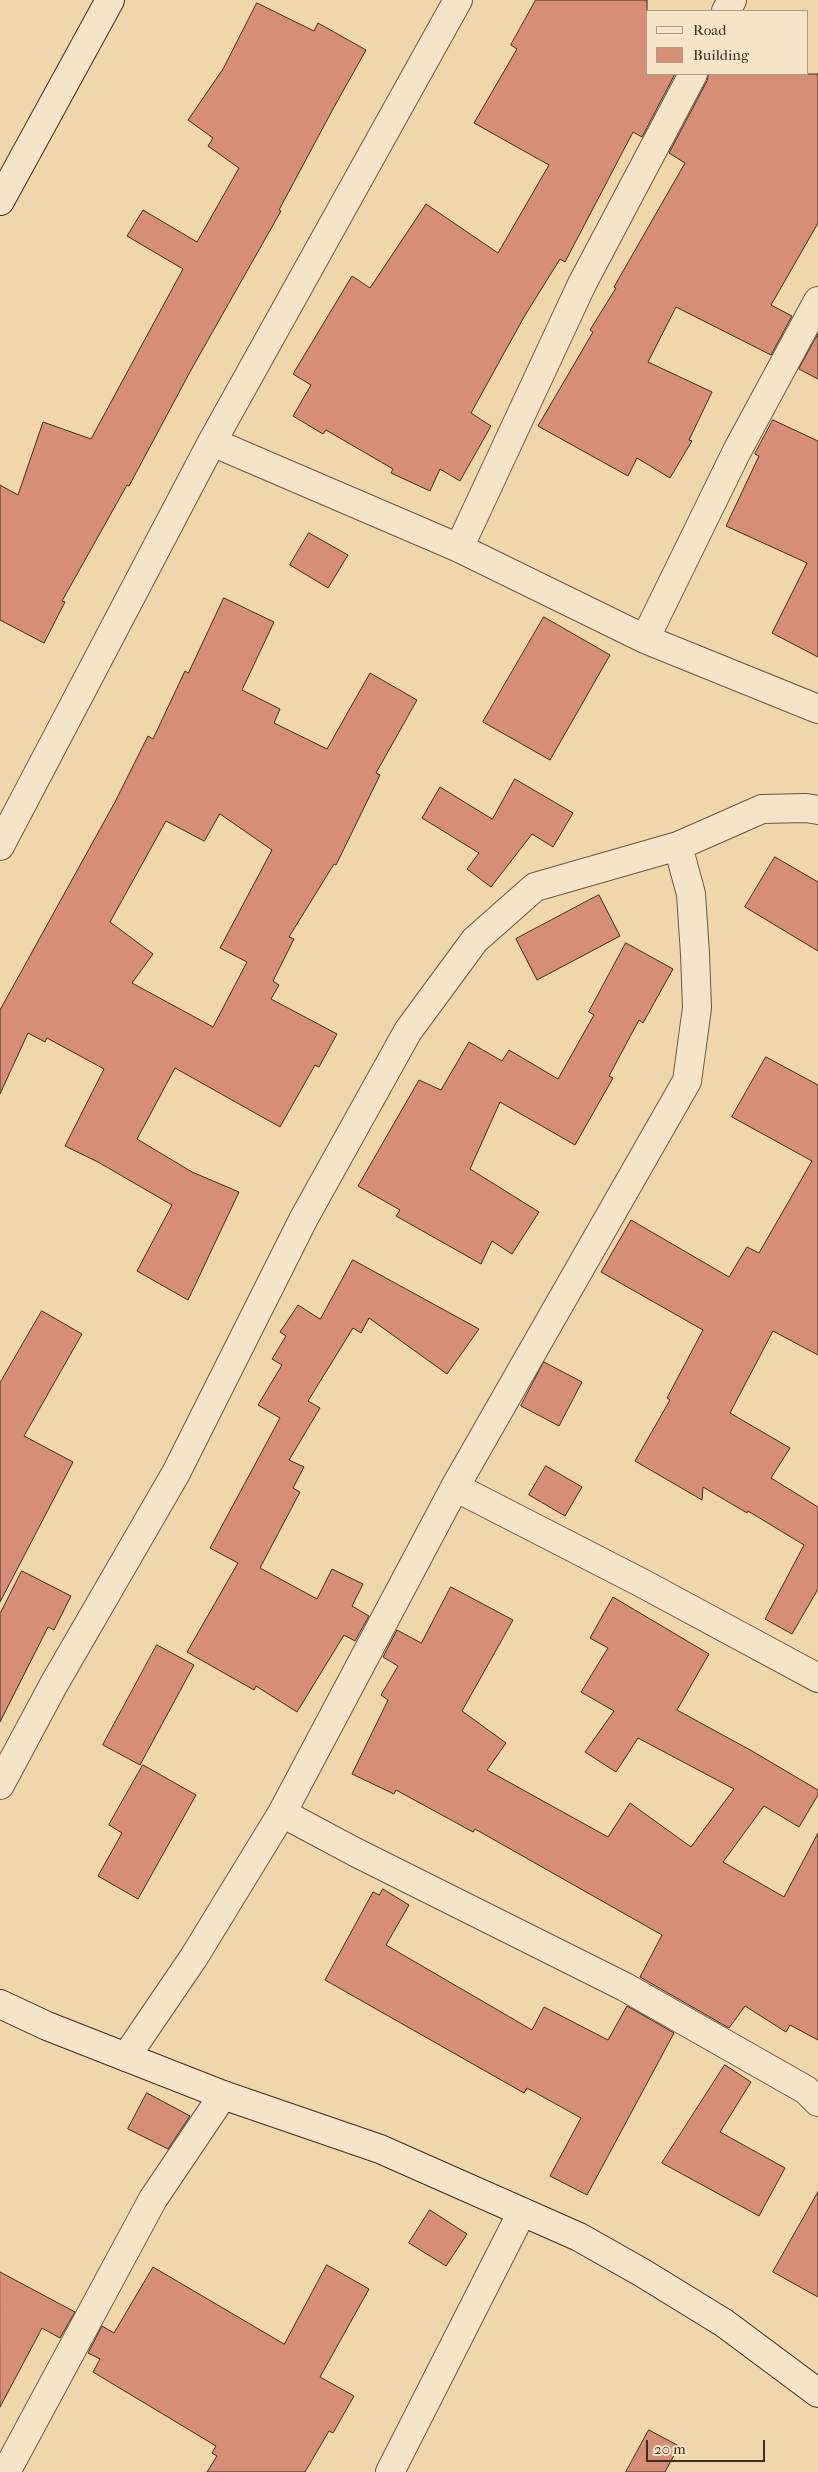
<!DOCTYPE html>
<html>
<head>
<meta charset="utf-8">
<style>
  body { margin:0 }
  #map { position:relative; width:818px; height:2472px; overflow:hidden; background:#efd7ab; font-family:"IM FELL French Canon",serif }
  canvas { display:block }
  .legend { position:absolute; left:646px; top:10px; width:162px; height:65px; box-sizing:border-box; background:#f5e5c8; border:1px solid #ac9b85; margin:0; padding:6px 9px; list-style:none; font-size:15px; color:#3e2d20 }
  .legend li { display:flex; align-items:center; gap:10px; height:25px }
  .legend b { width:25px; border:1px solid #ac9b85 }
  .scale { position:absolute; left:646px; top:2440px; width:119px; height:22px; box-sizing:border-box; border:2px solid #3e2d20; border-top:0; padding-left:6px; font-size:15px; line-height:18px; white-space:nowrap; color:#3e2d20; -webkit-text-stroke:4px #f5e5c8; paint-order:stroke }
</style>
</head>
<body>
<div id="map">
<canvas width="818" height="2472"></canvas>
<ul class="legend">
<li><b style="height:6px;background:#f5e5c8"></b>Road</li>
<li><b style="height:14px;background:#d68f76"></b>Building</li>
</ul>
<div class="scale">20 m</div>
</div>
<script>
const context = document.querySelector('canvas').getContext('2d');
context.lineJoin = 'round';
function fill(path, color) { context.fillStyle = color; context.fill(path, 'evenodd'); }
function stroke(path, color, width, dash) { context.strokeStyle = color; context.lineWidth = width; context.lineCap = dash ? 'butt' : 'round'; context.setLineDash(dash || []); context.stroke(path); }
const building = new Path2D(`
  M 536,0 L 647,0 L 647,74 L 675,74 L 642,137 L 633,132 L 565,262 L 560,259 L 524,317 L 471,413 L 491,426 L 460,481 L 440,469 L 430,491 L 391,473 L 393,469 L 326,430 L 323,434 L 293,416 L 311,385 L 293,374 L 352,276 L 370,288 L 426,204 L 498,253 L 549,165 L 474,123 L 517,49 L 511,45 Z
  M 257,3 L 314,31 L 318,23 L 366,50 L 333,109 L 279,210 L 281,211 L 191,370 L 129,486 L 127,485 L 62,601 L 65,602 L 44,643 L 0,620 L 0,485 L 18,495 L 43,422 L 91,439 L 183,269 L 127,236 L 143,210 L 197,242 L 239,168 L 208,146 L 213,138 L 188,120 L 223,69 Z
  M 709,74 L 818,74 L 818,223 L 771,305 L 792,316 L 771,355 L 676,307 L 648,362 L 712,392 L 689,440 L 692,441 L 670,478 L 637,458 L 628,476 L 538,426 L 593,332 L 590,330 L 616,288 L 614,287 L 685,163 L 669,153 L 707,81 Z
  M 818,334 L 818,379 L 799,369 Z
  M 773,420 L 818,441 L 818,657 L 772,633 L 807,563 L 726,526 L 759,456 L 755,454 Z
  M 309,533 L 348,555 L 328,588 L 290,565 Z
  M 224,598 L 274,622 L 242,690 L 280,709 L 274,723 L 327,749 L 370,673 L 417,700 L 376,773 L 380,775 L 336,865 L 334,864 L 289,937 L 294,939 L 273,981 L 279,985 L 271,999 L 337,1034 L 319,1067 L 315,1065 L 280,1127 L 175,1068 L 137,1139 L 192,1172 L 239,1192 L 188,1300 L 137,1271 L 172,1205 L 98,1162 L 65,1146 L 104,1069 L 47,1038 L 45,1042 L 28,1033 L 0,1094 L 0,1010 L 115,802 L 148,736 L 153,739 L 185,671 L 188,673 ZM 220,814 L 272,850 L 220,948 L 247,962 L 213,1027 L 132,983 L 153,954 L 110,922 L 166,821 L 204,841 Z
  M 544,617 L 610,655 L 550,760 L 483,722 Z
  M 515,779 L 573,813 L 553,847 L 532,834 L 491,887 L 467,869 L 479,853 L 422,818 L 440,787 L 492,819 Z
  M 775,857 L 818,882 L 818,951 L 745,907 Z
  M 599,895 L 620,936 L 537,980 L 516,939 Z
  M 626,943 L 673,969 L 643,1023 L 639,1020 L 609,1076 L 613,1078 L 575,1145 L 500,1102 L 470,1169 L 539,1212 L 512,1254 L 492,1241 L 481,1264 L 396,1216 L 400,1210 L 358,1186 L 419,1080 L 441,1090 L 469,1042 L 502,1061 L 509,1050 L 558,1079 L 594,1015 L 589,1012 Z
  M 766,1057 L 818,1085 L 818,1355 L 773,1331 L 730,1413 L 790,1448 L 771,1478 L 818,1507 L 818,1589 L 792,1634 L 765,1619 L 804,1545 L 748,1511 L 747,1513 L 703,1487 L 702,1500 L 635,1461 L 670,1400 L 667,1398 L 703,1330 L 601,1272 L 631,1220 L 729,1277 L 747,1247 L 759,1253 L 812,1161 L 732,1117 Z
  M 353,1260 L 479,1329 L 447,1374 L 369,1318 L 361,1333 L 353,1328 L 308,1401 L 320,1408 L 289,1460 L 304,1467 L 293,1488 L 300,1492 L 260,1568 L 317,1599 L 332,1569 L 363,1584 L 352,1606 L 369,1616 L 355,1641 L 344,1635 L 297,1712 L 256,1686 L 254,1690 L 187,1652 L 238,1563 L 210,1548 L 280,1418 L 258,1405 L 282,1365 L 272,1359 L 286,1336 L 280,1332 L 298,1305 L 320,1319 Z
  M 42,1311 L 82,1334 L 24,1436 L 73,1462 L 0,1602 L 0,1383 Z
  M 544,1362 L 582,1382 L 559,1426 L 521,1406 Z
  M 546,1466 L 582,1487 L 565,1516 L 529,1495 Z
  M 22,1571 L 71,1596 L 54,1630 L 48,1627 L 0,1722 L 0,1614 Z
  M 451,1587 L 513,1620 L 462,1711 L 506,1743 L 487,1770 L 608,1837 L 630,1803 L 691,1847 L 734,1789 L 638,1738 L 616,1772 L 585,1752 L 614,1711 L 581,1692 L 608,1648 L 590,1638 L 613,1597 L 709,1654 L 677,1710 L 752,1751 L 818,1790 L 818,1795 L 799,1827 L 764,1806 L 723,1862 L 784,1897 L 818,1833 L 818,2040 L 790,2025 L 786,2032 L 745,2006 L 729,2028 L 640,1977 L 662,1935 L 475,1829 L 473,1832 L 396,1790 L 394,1794 L 352,1774 L 388,1700 L 381,1695 L 398,1666 L 383,1657 L 397,1630 L 421,1643 Z
  M 157,1645 L 194,1665 L 140,1765 L 103,1745 Z
  M 143,1765 L 196,1795 L 138,1899 L 98,1876 L 122,1833 L 109,1825 Z
  M 383,1889 L 409,1905 L 386,1945 L 532,2030 L 544,2007 L 608,2040 L 627,2006 L 674,2033 L 587,2195 L 550,2176 L 581,2118 L 527,2088 L 524,2093 L 325,1980 L 373,1892 L 379,1895 Z
  M 725,2065 L 751,2082 L 720,2132 L 785,2168 L 759,2216 L 662,2163 Z
  M 147,2093 L 190,2116 L 168,2149 L 128,2129 Z
  M 818,2192 L 818,2297 L 773,2272 Z
  M 430,2210 L 467,2234 L 446,2266 L 409,2243 Z
  M 327,2265 L 369,2289 L 320,2377 L 354,2396 L 333,2433 L 329,2431 L 305,2472 L 207,2472 L 217,2456 L 212,2453 L 216,2446 L 93,2372 L 100,2359 L 88,2353 L 102,2326 L 114,2333 L 153,2267 L 284,2344 Z
  M 0,2272 L 75,2312 L 60,2338 L 42,2328 L 0,2407 Z
  M 649,2430 L 679,2446 L 665,2472 L 626,2472 Z`);
fill(building, '#d68f76');
stroke(building, '#3e2d20', 1);
const street = new Path2D(`
  M 726,11 L 732,0
  M 212,442 L 459,548 L 645,639 L 818,709
  M 459,548 L 582,284 L 693,74
  M 645,639 L 737,451 L 818,301
  M 0,846 L 212,442 L 458,0
  M 455,1487 L 640,1582 L 818,1678
  M 0,1785 L 54,1684 L 176,1473 L 304,1218 L 408,1031 L 475,940 L 535,887 L 678,846 L 762,809 L 806,808 L 818,810
  M 282,1813 L 355,1852 L 625,1987 L 806,2090 L 818,2102
  M 126,2057 L 194,1957 L 282,1813 L 455,1487 L 687,1081 L 697,1008 L 695,954 L 691,894 L 678,846
  M 6,2472 L 153,2199 L 223,2095
  M 390,2472 L 522,2212`);
const secondary = new Path2D(`
  M 0,201 L 110,0
  M 0,2004 L 47,2026 L 223,2095 L 380,2149 L 579,2237 L 641,2272 L 724,2323 L 818,2393`);
stroke(street, '#6a5843', 30);
stroke(secondary, '#3e2d20', 30);
stroke(street, '#f5e5c8', 28);
stroke(secondary, '#f5e5c8', 28);
</script>
</body>
</html>
